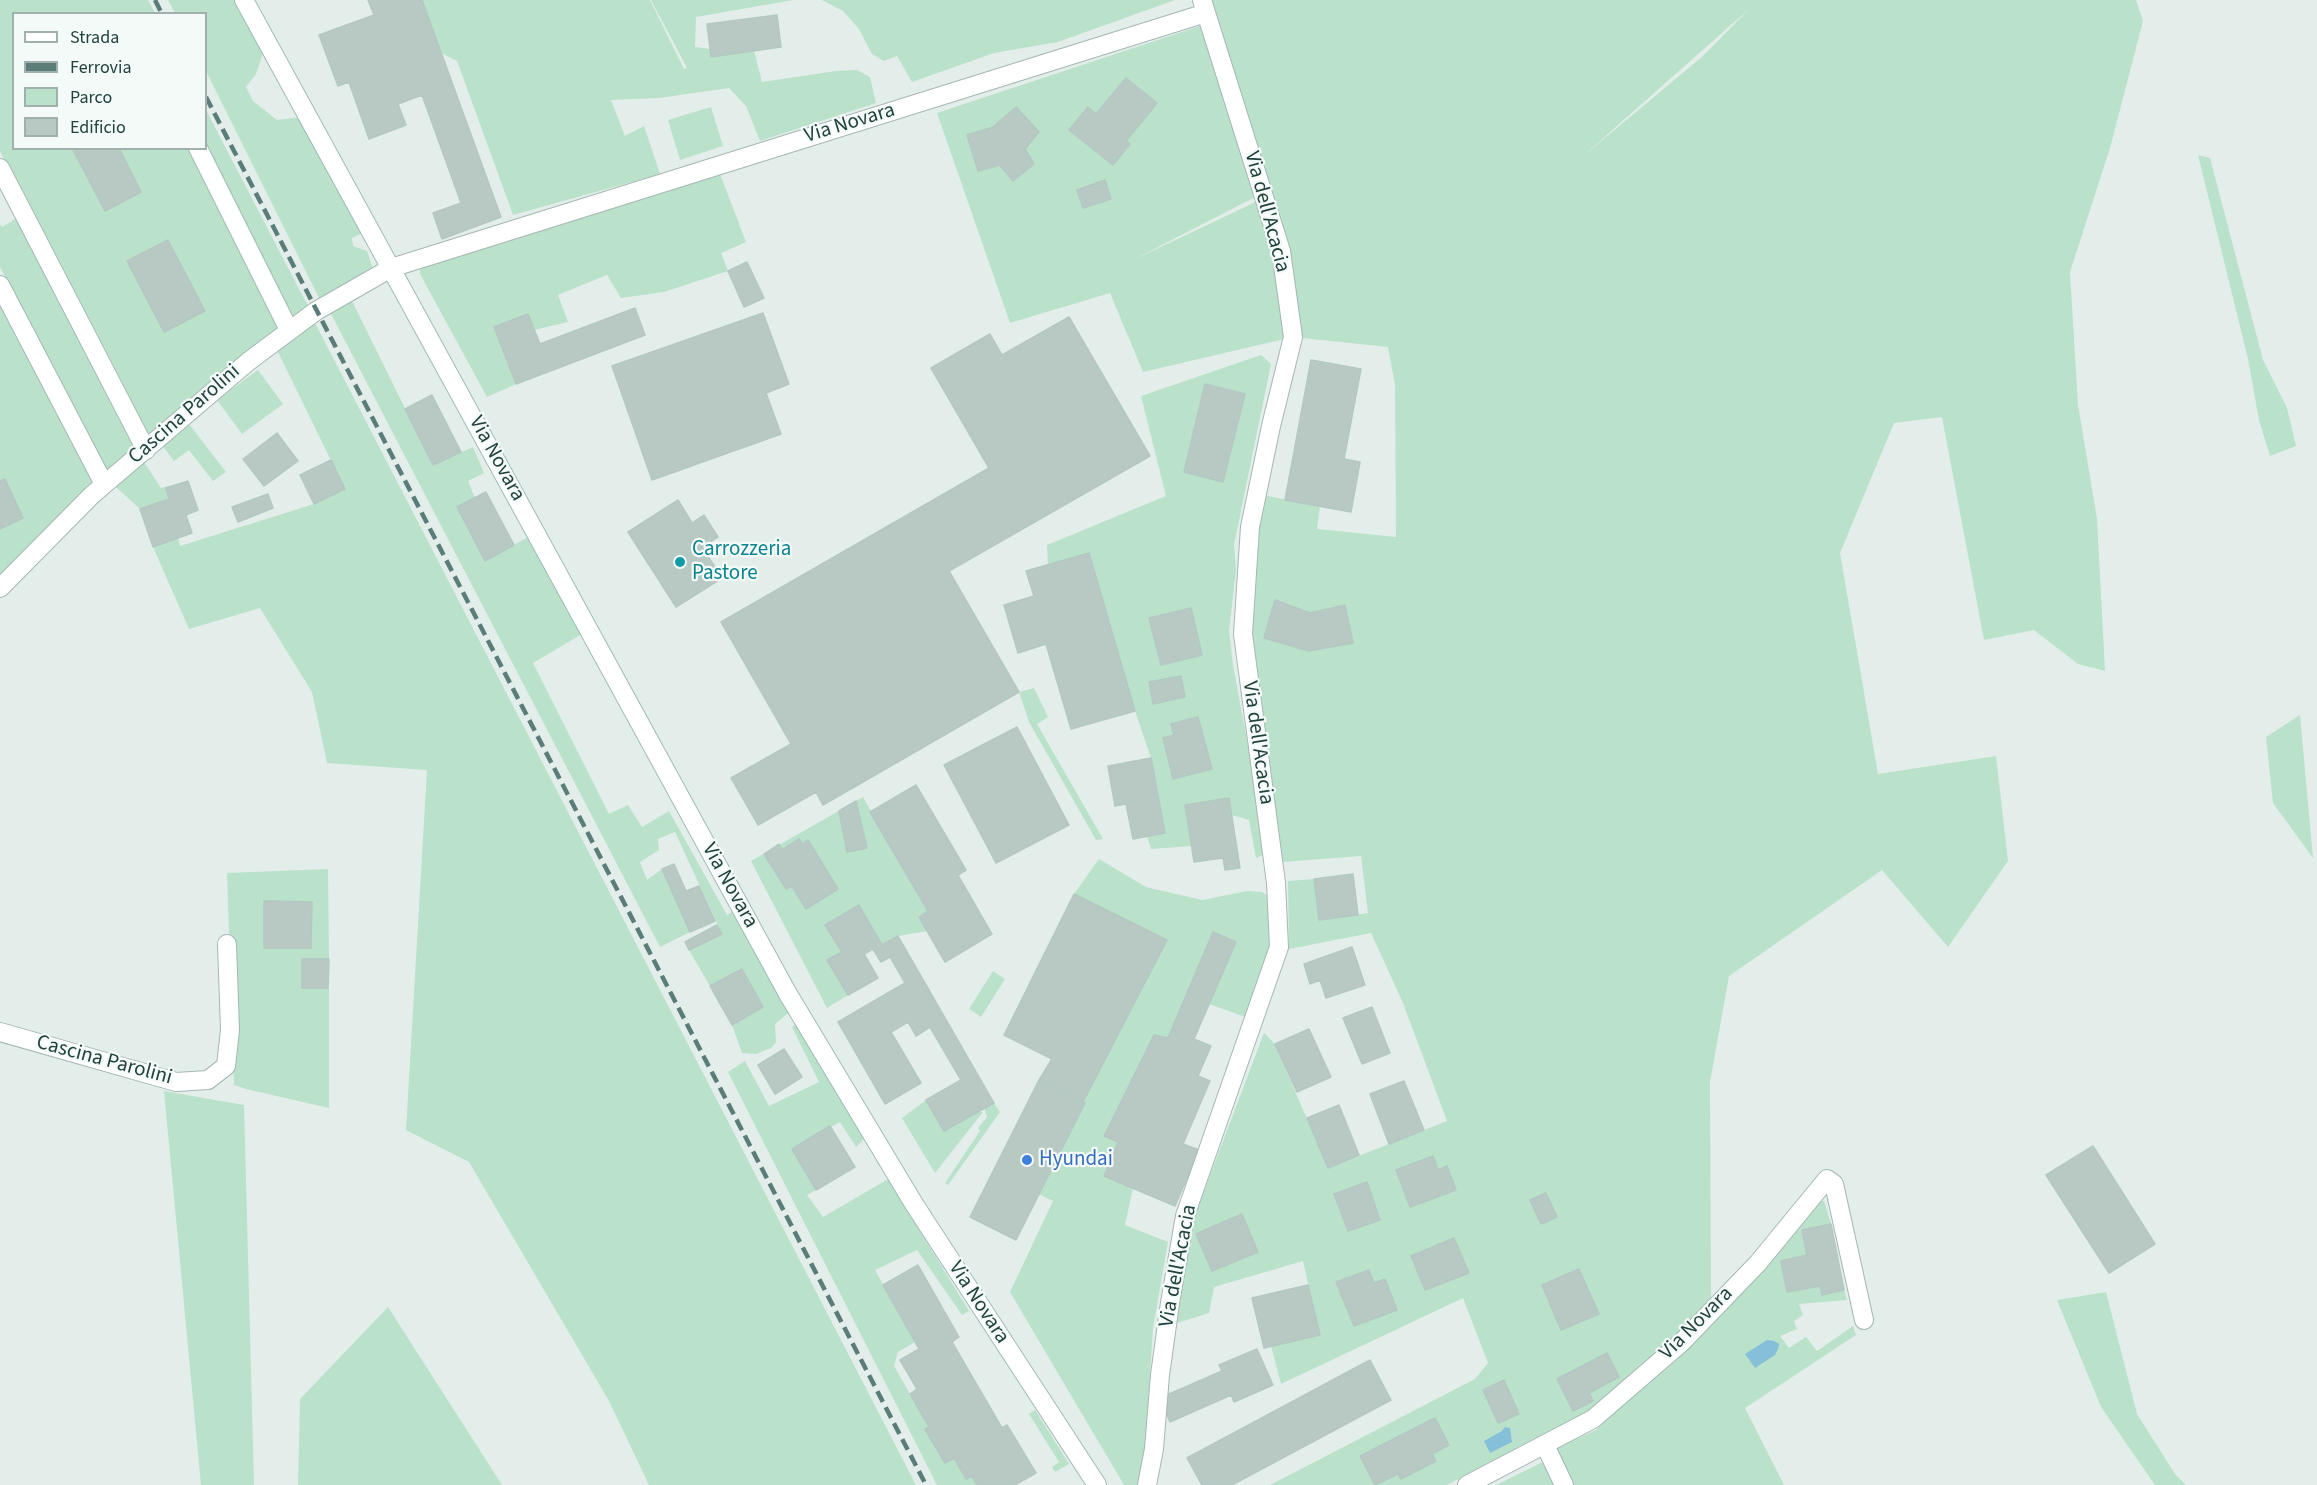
<!DOCTYPE html>
<html>
<head>
<meta charset="utf-8">
<style>
  body { margin:0 }
  #map { position:relative; width:2317px; height:1485px; overflow:hidden; background:#e3eeeb; font-family:"Source Sans 3",sans-serif }
  canvas { display:block }
  .legend { position:absolute; left:12px; top:12px; width:195px; height:138px; box-sizing:border-box; background:#f4faf8; border:2px solid #a0b0ad; margin:0; padding:8px 10px; list-style:none; font-size:18px; color:#21413d }
  .legend li { display:flex; align-items:center; gap:12px; height:30px }
  .legend b { width:30px; border:2px solid #a0b0ad }
</style>
</head>
<body>
<div id="map">
<canvas width="2317" height="1485"></canvas>
<ul class="legend">
<li><b style="height:8px;background:#fff"></b>Strada</li>
<li><b style="height:8px;background:#5b7d79"></b>Ferrovia</li>
<li><b style="height:16px;background:#bae1ca"></b>Parco</li>
<li><b style="height:16px;background:#b8c9c4"></b>Edificio</li>
</ul>
</div>
<script>
const ctx = document.querySelector('canvas').getContext('2d');
ctx.lineJoin = 'round';
function paint(path, color) { ctx.fillStyle = color; ctx.fill(path, 'evenodd'); }
const toPath = rows => new Path2D(rows.map(r => 'M' + r).join(''));
function trace(path, color, width, dash) { ctx.strokeStyle = color; ctx.lineWidth = width; ctx.lineCap = dash ? 'butt' : 'round'; ctx.setLineDash(dash || []); ctx.stroke(path); }
function write(font, color, halo, rows, align = 'center') {
  ctx.font = font + ' "Source Sans 3",sans-serif'; ctx.lineWidth = 4.5; ctx.setLineDash([]); ctx.textBaseline = 'middle'; ctx.strokeStyle = halo; ctx.fillStyle = color; for (const [text, x, y, turn = 0] of rows) {
    ctx.save(); ctx.translate(x, y); ctx.rotate((+turn || 0) * Math.PI / 180); ctx.textAlign = isNaN(turn) ? turn : align; if (halo) ctx.strokeText(text, 0, 0); ctx.fillText(text, 0, 0); ctx.restore();
  }
}
const green = toPath([
  [0,0,148,0,155,13,14,14,14,148,206,148,206,110,309,308,147,437,0,151],
  [168,0,239,0,263,53,256,74,246,87,253,101,277,120,302,117,365,232,352,238,353,246,367,251,373,269,320,300,206,71,206,14,175,13],
  [422,0,650,0,684,69,687,68,651,0,1175,0,1058,42,994,53,912,82,897,56,884,61,872,54,859,29,843,11,822,0,793,0,696,17,695,47,710,49,711,57,754,51,762,82,836,71,857,70,870,77,876,103,760,141,746,106,729,88,659,98,611,100,625,136,644,126,660,174,513,215,457,61,441,53],
  [1210,0,2136,0,2143,21,2110,148,2070,272,2078,405,2097,519,2105,671,2078,664,2034,630,1984,640,1942,417,1894,423,1840,553,1878,774,1996,756,2008,861,1948,947,1882,870,1729,976,1710,1082,1711,1300,1691,1322,1592,1413,1540,1436,1447,1485,1270,1485,1475,1379,1488,1363,1463,1298,1281,1384,1271,1346,1320,1335,1303,1261,1214,1287,1209,1313,1177,1323,1178,1301,1195,1215,1264,1033,1275,1044,1328,1168,1447,1121,1403,1003,1371,933,1289,949,1288,881,1314,879,1319,920,1368,913,1361,856,1282,862,1250,636,1255,529,1262,495,1320,506,1317,529,1396,537,1395,385,1388,347,1293,337,1143,372,1110,293,1010,323,937,113,1209,23,1263,193,1133,260,1264,198],
  [1749,9,1703,56,1582,157],
  [711,107,723,146,680,160,668,120],
  [2198,155,2210,158,2263,360,2287,408,2296,446,2270,456,2259,420,2248,359],
  [720,174,746,242,721,253,728,271,664,292,621,298,607,275,558,295,568,322,534,330,528,314,495,327,516,384,487,397,420,274,420,267],
  [17,218,136,446,105,472,0,267,0,224,2,227],
  [351,299,433,465,473,447,484,473,468,481,475,498,457,507,486,561,530,536,582,634,533,663,609,814,628,805,642,827,669,811,727,915,736,909,793,1009,775,1024,776,1042,771,1048,756,1054,742,1053,732,1025,763,1007,742,969,710,986,689,950,722,934,675,832,658,839,659,850,640,862,647,880,662,869,690,932,660,947,329,310],
  [0,302,96,482,0,578],
  [313,319,916,1485,649,1485,609,1401,469,1162,406,1130,427,770,327,763,312,692,260,608,189,629,153,547,140,509,116,487,144,462,161,488,188,481,198,510,186,515,192,533,178,538,180,546,314,504,345,489,276,348],
  [1261,355,1271,364,1234,545,1236,570,1229,631,1233,665,1249,751,1265,854,1256,858,1249,820,1232,815,1229,798,1185,805,1191,846,1151,849,1147,836,1165,832,1151,758,1135,711,1089,554,1048,565,1047,545,1166,496,1141,396],
  [258,370,283,404,242,434,217,400],
  [189,424,226,472,213,481,189,450,174,461,161,444],
  [1034,688,1048,717,1037,724,1103,839,1096,840,1029,722,1019,692],
  [2300,715,2313,858,2273,803,2266,737],
  [863,797,928,911,919,917,927,931,898,936,882,945,859,906,826,925,842,952,828,961,848,995,827,1008,751,861],
  [1099,859,1146,887,1202,900,1247,891,1262,892,1271,899,1275,946,1248,1018,1209,1004,1236,942,1213,932,1168,1038,1104,1176,1133,1188,1125,1225,1168,1242,1153,1328,1144,1468,1141,1481,1136,1485,1124,1485,1010,1292,1053,1201,1036,1193,1167,940,1074,894],
  [328,869,329,959,329,1108,246,1089,234,1085,227,873],
  [993,971,1005,979,981,1017,969,1009],
  [798,1023,865,1138,856,1147,840,1122,792,1149,816,1190,807,1195,823,1217,888,1179,969,1311,962,1315,917,1250,875,1270,915,1342,898,1352,894,1366,929,1427,925,1429,954,1458,966,1479,972,1476,977,1485,937,1485,728,1072,745,1061,769,1106,819,1082,792,1027],
  [164,1091,244,1105,254,1485,201,1485],
  [926,1100,944,1131,978,1112,983,1112,935,1173,902,1118],
  [994,1103,1000,1112,948,1185,945,1183,980,1131,978,1128,987,1117,984,1108],
  [1824,1201,1831,1224,1802,1230,1807,1255,1787,1292,1820,1286,1822,1295,1844,1290,1847,1300,1799,1304,1803,1315,1794,1321,1797,1329,1780,1336,1789,1348,1806,1337,1817,1351,1853,1326,1856,1335,1745,1408,1784,1485,1573,1485,1556,1448,1596,1430,1636,1392,1813,1202],
  [2106,1292,2137,1414,2175,1474,2186,1485,2155,1485,2101,1407,2057,1300],
  [388,1307,502,1485,298,1485,300,1399],
  [1035,1410,1069,1464,1055,1472,1052,1467,1059,1462,1029,1414],
  [1545,1461,1556,1485,1496,1485]
]);
const water = toPath([
  [1767,1340,1774,1341,1779,1344,1778,1349,1775,1355,1755,1368,1745,1354],
  [1505,1427,1510,1428,1512,1442,1490,1453,1484,1441,1502,1431]
]);
const building = toPath([
  [368,0,422,0,501,217,442,239,433,213,461,203,422,95,398,104,406,125,369,139,349,82,338,86,319,35,374,15,368,0],
  [777,15,781,47,711,57,707,24,777,15],
  [1126,78,1157,103,1126,141,1130,144,1113,165,1069,130,1088,107,1096,114,1126,78],
  [1016,107,1039,132,1025,149,1034,164,1013,181,1000,165,978,171,967,135,993,127,1016,107],
  [76,148,119,148,141,192,105,211,73,150,76,148],
  [1105,180,1111,199,1083,208,1077,190,1105,180],
  [168,240,205,311,164,332,127,261,168,240],
  [747,262,764,298,744,307,728,271,747,262],
  [635,308,645,335,516,384,494,327,528,314,540,344,635,308],
  [763,313,789,384,766,393,781,434,652,480,612,366,763,313],
  [1069,317,1150,456,949,571,1019,692,823,805,816,792,758,825,731,778,791,744,721,622,989,468,931,368,990,334,1002,355,1069,317],
  [1311,360,1361,369,1344,459,1360,462,1351,512,1285,500,1311,360],
  [1205,384,1245,394,1223,482,1184,472,1205,384],
  [432,395,461,452,433,465,405,409,432,395],
  [277,433,298,461,264,486,243,459,277,433],
  [331,460,345,489,314,504,300,475,331,460],
  [5,479,23,518,0,529,0,481,5,479],
  [188,481,198,510,186,515,192,533,153,547,140,509,169,499,166,488,188,481],
  [486,492,514,545,485,561,457,507,486,492],
  [268,494,273,508,238,522,232,507,268,494],
  [678,500,692,523,704,515,718,537,702,547,722,578,676,607,628,532,678,500],
  [1089,553,1135,711,1071,729,1046,644,1018,653,1004,605,1034,596,1026,571,1089,553],
  [1275,600,1310,613,1345,605,1353,643,1309,651,1264,638,1275,600],
  [1191,608,1202,655,1161,665,1149,618,1191,608],
  [1181,676,1185,697,1153,704,1149,682,1181,676],
  [1198,717,1212,769,1173,779,1163,738,1174,735,1171,724,1198,717],
  [1017,727,1069,825,996,863,944,765,1017,727],
  [1151,758,1165,833,1133,839,1126,804,1115,806,1108,766,1151,758],
  [916,785,966,870,958,875,992,934,945,962,919,917,928,911,870,812,916,785],
  [1229,798,1240,868,1225,870,1223,858,1194,862,1185,805,1229,798],
  [856,801,867,848,847,852,839,811,856,801],
  [799,839,802,844,808,840,838,889,806,909,792,886,786,889,764,854,779,844,782,850,799,839],
  [674,864,686,891,699,886,715,921,690,932,662,869,674,864],
  [1353,874,1358,915,1319,920,1314,879,1353,874],
  [1074,894,1167,940,1083,1102,1039,1080,1052,1059,1004,1035,1074,894],
  [264,901,312,902,311,948,264,948,264,901],
  [859,905,882,945,898,936,994,1103,944,1131,926,1100,961,1080,930,1027,916,1036,908,1022,891,1032,921,1083,885,1104,838,1022,905,983,890,957,881,962,873,949,864,954,878,978,848,995,827,960,842,952,825,925,859,905],
  [717,925,722,934,689,950,685,942,717,925],
  [1213,932,1236,942,1194,1039,1211,1046,1198,1076,1210,1081,1183,1144,1199,1150,1175,1206,1104,1176,1118,1142,1104,1136,1154,1035,1168,1038,1213,932],
  [1352,947,1365,985,1326,998,1320,980,1310,984,1304,964,1352,947],
  [302,959,329,959,328,988,302,988,302,959],
  [742,969,763,1007,732,1025,710,986,742,969],
  [1372,1007,1390,1053,1362,1064,1343,1018,1372,1007],
  [1309,1029,1331,1077,1297,1092,1275,1044,1309,1029],
  [784,1049,802,1077,775,1094,758,1065,784,1049],
  [1039,1080,1085,1103,1016,1240,970,1217,1039,1080],
  [1404,1081,1424,1130,1389,1144,1370,1094,1404,1081],
  [1339,1105,1359,1155,1328,1168,1307,1118,1339,1105],
  [830,1126,855,1167,816,1190,792,1149,830,1126],
  [2093,1146,2155,1244,2109,1273,2046,1175,2093,1146],
  [1433,1156,1438,1170,1447,1166,1456,1190,1410,1207,1396,1170,1433,1156],
  [1367,1182,1380,1220,1348,1231,1334,1194,1367,1182],
  [1546,1193,1557,1217,1541,1224,1530,1200,1546,1193],
  [1242,1214,1258,1252,1212,1271,1196,1234,1242,1214],
  [1831,1224,1844,1290,1822,1295,1820,1286,1787,1292,1781,1261,1807,1255,1802,1230,1831,1224],
  [1454,1238,1469,1273,1425,1290,1411,1256,1454,1238],
  [918,1265,959,1337,952,1342,1002,1428,1007,1425,1036,1473,1015,1485,977,1485,972,1476,966,1479,954,1458,945,1463,925,1429,929,1427,910,1394,917,1389,900,1360,919,1349,883,1285,918,1265],
  [1579,1269,1599,1314,1561,1330,1542,1285,1579,1269],
  [1369,1270,1374,1283,1385,1279,1397,1310,1354,1326,1336,1282,1369,1270],
  [1308,1285,1320,1335,1264,1348,1252,1298,1308,1285],
  [1257,1349,1273,1385,1234,1402,1231,1395,1170,1422,1160,1398,1222,1371,1219,1365,1257,1349],
  [1607,1353,1619,1377,1589,1393,1593,1401,1573,1411,1557,1379,1607,1353],
  [1370,1360,1391,1400,1232,1485,1202,1485,1187,1458,1370,1360],
  [1504,1380,1519,1414,1498,1423,1483,1390,1504,1380],
  [1435,1418,1449,1445,1432,1454,1436,1461,1401,1479,1398,1474,1375,1485,1360,1456,1435,1418]
]);
const minor = toPath([
  [198,148,289,330],
  [0,168,146,450],
  [0,285,104,484],
  [0,588,92,495,249,361,316,311,391,268,1206,13],
  [0,1032,176,1082,208,1080,226,1066,230,1030,227,944],
  [1545,1445,1564,1485],
  [1147,1485,1154,1449,1160,1375,1170,1303,1185,1216,1279,947,1276,883,1243,634,1250,527,1271,426,1293,337,1281,251,1202,0],
  [1467,1485,1593,1419,1681,1343,1758,1263,1827,1179,1834,1184,1864,1320]
]);
const secondary = toPath([
  [244,0,788,994,914,1204,1097,1485]
]);
const rail = toPath([
  [155,0,162,14],
  [206,97,926,1485]
]);
const markers = [
  [680,562,6,"#0f9aa8"],
  [1027,1160,6,"#3f7fe0"]
];
const streetNames = [
  ["Via Novara",850,124,-17],
  ["Via dell'Acacia",1266,212,75],
  ["Cascina Parolini",185,415,-41],
  ["Via Novara",496,459,61],
  ["Via dell'Acacia",1257,743,82],
  ["Via Novara",729,886,61],
  ["Cascina Parolini",104,1061,15],
  ["Via dell'Acacia",1179,1266,-79],
  ["Via Novara",978,1303,57],
  ["Via Novara",1697,1324,-45]
];
const cultureNames = [
  ["Carrozzeria",692,550],
  ["Pastore",692,574]
];
const shopNames = [
  ["Hyundai",1039,1160]
];
paint(green, '#bae1ca');
paint(water, '#86bfd8');
paint(building, '#b8c9c4');
trace(building, '#b4c8c3', 1.5);
trace(minor, '#a5b7b3', 20);
trace(secondary, '#a0bbb5', 20);
trace(minor, '#fff', 18);
trace(secondary, '#fff', 18);
trace(rail, '#5b7d79', 4.5, [12, 6]);
for (const [x, y, r, color] of markers) { const dot = new Path2D(); dot.arc(x, y, r, 0, 2 * Math.PI); ctx.fillStyle = color; ctx.fill(dot); trace(dot, '#f4faf8', 2); }
write('21px', '#21413d', '#f4faf8', streetNames);
write('21px', '#0d838f', '#f4faf8', cultureNames, 'left');
write('21px', '#366cbe', '#f4faf8', shopNames, 'left');
</script>
</body>
</html>
